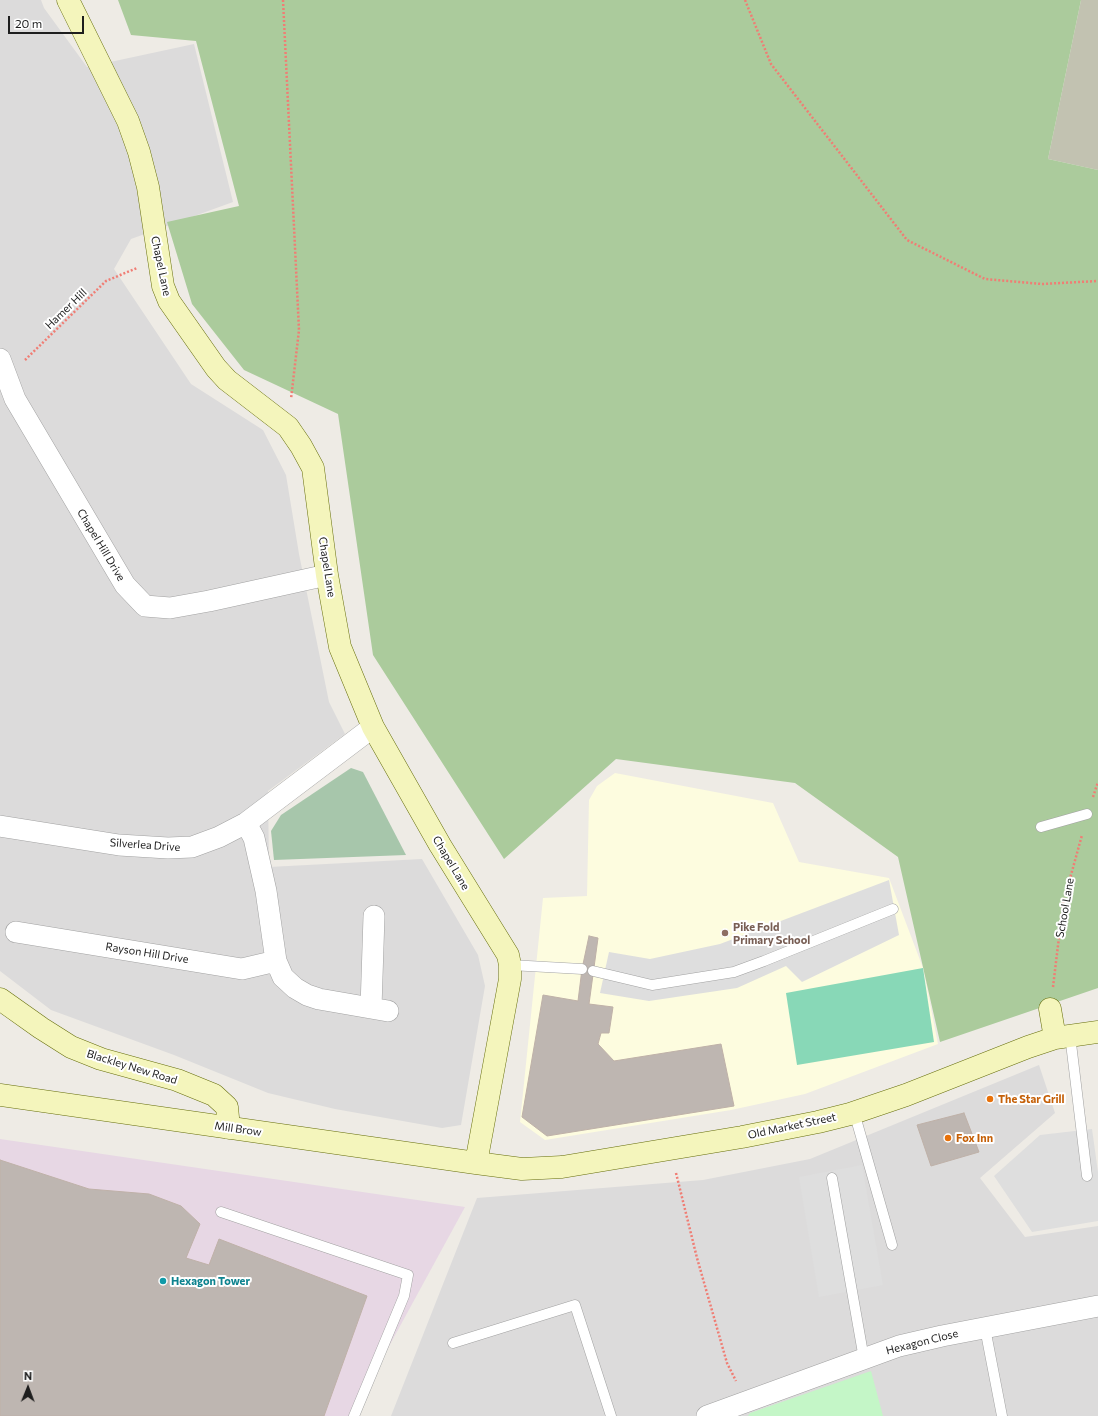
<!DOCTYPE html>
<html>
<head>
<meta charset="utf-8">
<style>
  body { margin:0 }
  #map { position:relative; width:1098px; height:1416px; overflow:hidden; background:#eeebe5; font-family:Commissioner,sans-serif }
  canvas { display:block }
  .north { position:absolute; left:8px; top:1368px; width:40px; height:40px; -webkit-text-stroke:3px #fff; paint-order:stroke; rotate:1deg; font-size:11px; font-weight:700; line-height:16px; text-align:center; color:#1e1e1e }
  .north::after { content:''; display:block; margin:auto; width:14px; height:18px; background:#1e1e1e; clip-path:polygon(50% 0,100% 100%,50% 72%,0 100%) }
  .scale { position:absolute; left:8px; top:16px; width:76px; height:18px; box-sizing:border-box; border:2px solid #1e1e1e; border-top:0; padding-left:5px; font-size:12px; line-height:14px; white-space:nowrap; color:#1e1e1e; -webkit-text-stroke:3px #fff; paint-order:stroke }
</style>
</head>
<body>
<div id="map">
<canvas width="1098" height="1416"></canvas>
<div class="north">N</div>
<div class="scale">20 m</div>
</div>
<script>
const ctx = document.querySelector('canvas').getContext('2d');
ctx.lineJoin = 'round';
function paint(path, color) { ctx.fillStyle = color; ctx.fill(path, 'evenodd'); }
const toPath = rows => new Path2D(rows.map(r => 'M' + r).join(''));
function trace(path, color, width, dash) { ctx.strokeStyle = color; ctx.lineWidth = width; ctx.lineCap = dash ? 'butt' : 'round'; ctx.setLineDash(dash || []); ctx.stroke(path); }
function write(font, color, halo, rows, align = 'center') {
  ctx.font = font + ' Commissioner,sans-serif'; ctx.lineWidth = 4; ctx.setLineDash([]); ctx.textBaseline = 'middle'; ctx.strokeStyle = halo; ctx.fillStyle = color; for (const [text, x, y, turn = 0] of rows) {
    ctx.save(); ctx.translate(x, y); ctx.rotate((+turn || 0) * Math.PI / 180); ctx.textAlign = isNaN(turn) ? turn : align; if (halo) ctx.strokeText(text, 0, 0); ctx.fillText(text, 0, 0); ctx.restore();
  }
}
const residential = toPath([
  [0,0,41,0,44,8,87,67,194,44,233,202,131,239,114,269,191,384,263,430,286,475,299,554,329,702,345,734,268,791,269,867,422,859,478,955,485,986,461,1125,442,1128,335,1109,268,1093,174,1055,51,1010,0,971],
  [1039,1065,1055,1113,980,1178,1025,1237,1098,1226,1098,1416,391,1416,477,1198,703,1180,810,1159]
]);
const industrial = toPath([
  [0,1139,465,1207,351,1416,0,1416]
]);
const education = toPath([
  [615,773,773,803,799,862,889,878,923,968,938,1044,805,1094,731,1110,545,1140,520,1122,543,898,587,896,589,800,597,786]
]);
const construction = toPath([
  [1081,0,1098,0,1098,170,1048,159]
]);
const forest = toPath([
  [118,0,1081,0,1048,159,1098,170,1098,988,940,1042,898,857,795,783,616,759,504,859,373,655,338,414,244,370,192,304,167,222,239,206,196,41,131,35]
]);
const cemetery = toPath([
  [351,768,363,772,406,855,274,860,271,831,281,815]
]);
const park = toPath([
  [871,1371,883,1416,748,1416,750,1413]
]);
const pitch = toPath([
  [923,968,934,1042,797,1065,786,993]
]);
const parking = toPath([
  [889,880,899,935,802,982,786,966,737,988,649,1001,600,993,609,952,650,959,720,944],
  [1092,1129,1098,1172,1098,1221,1032,1232,994,1176,1040,1135],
  [862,1165,883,1285,819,1297,799,1177]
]);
const building = toPath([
  [589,936,598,938,589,1004,613,1007,609,1033,601,1033,598,1044,614,1061,721,1044,734,1106,547,1136,522,1117,543,995,578,1001,582,969,589,936],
  [964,1113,979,1152,931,1166,917,1125,964,1113],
  [0,1160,89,1189,149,1194,181,1206,200,1224,186,1258,209,1265,219,1239,367,1296,324,1416,0,1416,0,1160]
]);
const path = toPath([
  [283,0,299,330,291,399],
  [745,0,771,64,907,240,985,279,1042,284,1098,281],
  [25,360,106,281,137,268],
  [1093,797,1098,782],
  [1053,987,1063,904,1082,835],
  [676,1173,697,1258,727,1363,736,1381]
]);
const lane = toPath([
  [1041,827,1087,814],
  [510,965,582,969],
  [593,971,652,985,734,972,764,961,893,909],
  [1070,1035,1087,1176],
  [854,1112,892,1245],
  [832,1178,864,1359],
  [221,1212,408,1275,404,1296,354,1416],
  [985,1328,1002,1416],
  [453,1343,575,1305,611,1416]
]);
const street = toPath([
  [0,359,15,399,125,585,145,606,170,608,209,601,327,575],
  [246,823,254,838,266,891,276,961,283,977,295,988,307,995,319,999,388,1011],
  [0,826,119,845,168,848,192,847,219,837,246,823,373,727],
  [16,932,242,969,276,961],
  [371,1008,374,916],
  [707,1416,899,1346,942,1336,1098,1306]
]);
const secondary = toPath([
  [68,0,128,121,139,152,148,187,163,286,169,301,216,368,227,380,288,427,301,446,313,468,327,575,340,647,373,727,440,845,508,955,510,965,510,979,476,1163],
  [0,999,41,1028,71,1047,101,1059,177,1080,214,1095,227,1107,229,1128],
  [1050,1009,1055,1038],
  [0,1095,476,1163,522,1169,562,1167,742,1137,818,1122,850,1114,906,1095,1028,1047,1055,1038,1098,1032]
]);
const markers = [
  [725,933,4,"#8d6e63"],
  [990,1099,4,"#e8710a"],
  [948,1138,4,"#e8710a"],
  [163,1281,4,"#0f9aa8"]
];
const streetNames = [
  ["Chapel Lane",161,266,78],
  ["Hamer Hill",66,309,-44],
  ["Chapel Hill Drive",101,545,59],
  ["Chapel Lane",327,567,81],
  ["Silverlea Drive",145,845,4],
  ["Chapel Lane",451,863,59],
  ["School Lane",1065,908,-80],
  ["Rayson Hill Drive",147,953,9],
  ["Blackley New Road",132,1067,17],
  ["Old Market Street",792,1126,-12],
  ["Mill Brow",238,1129,8],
  ["Hexagon Close",922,1342,-14]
];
const educationNames = [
  ["Pike Fold",733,927],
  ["Primary School",733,940]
];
const foodNames = [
  ["The Star Grill",998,1099],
  ["Fox Inn",956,1138]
];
const cultureNames = [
  ["Hexagon Tower",171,1281]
];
paint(residential, '#dcdbdb');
paint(industrial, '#e7d7e4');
paint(education, '#fdfcdf');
paint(construction, '#c2c2b1');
paint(forest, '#abcb9c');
paint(cemetery, '#a7c6ab');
paint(park, '#c4f6c7');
paint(pitch, '#88d8b7');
paint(parking, '#dedede');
paint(building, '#beb6b1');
trace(building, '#bfb1a8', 1);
trace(lane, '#a2a2a2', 11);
trace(street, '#a2a2a2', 22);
trace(secondary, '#666e0c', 23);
trace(path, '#f07d74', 2.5, [2, 2]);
trace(lane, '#fff', 10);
trace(street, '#fff', 21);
trace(secondary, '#f4f5bc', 22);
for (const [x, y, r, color] of markers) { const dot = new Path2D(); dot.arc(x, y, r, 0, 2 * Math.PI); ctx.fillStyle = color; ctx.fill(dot); trace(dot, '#fff', 1.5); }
write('11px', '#1e1e1e', '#fff', streetNames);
write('bold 11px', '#785e54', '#fff', educationNames, 'left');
write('bold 11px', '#c56008', '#fff', foodNames, 'left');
write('bold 11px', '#0d838f', '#fff', cultureNames, 'left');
</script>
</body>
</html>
